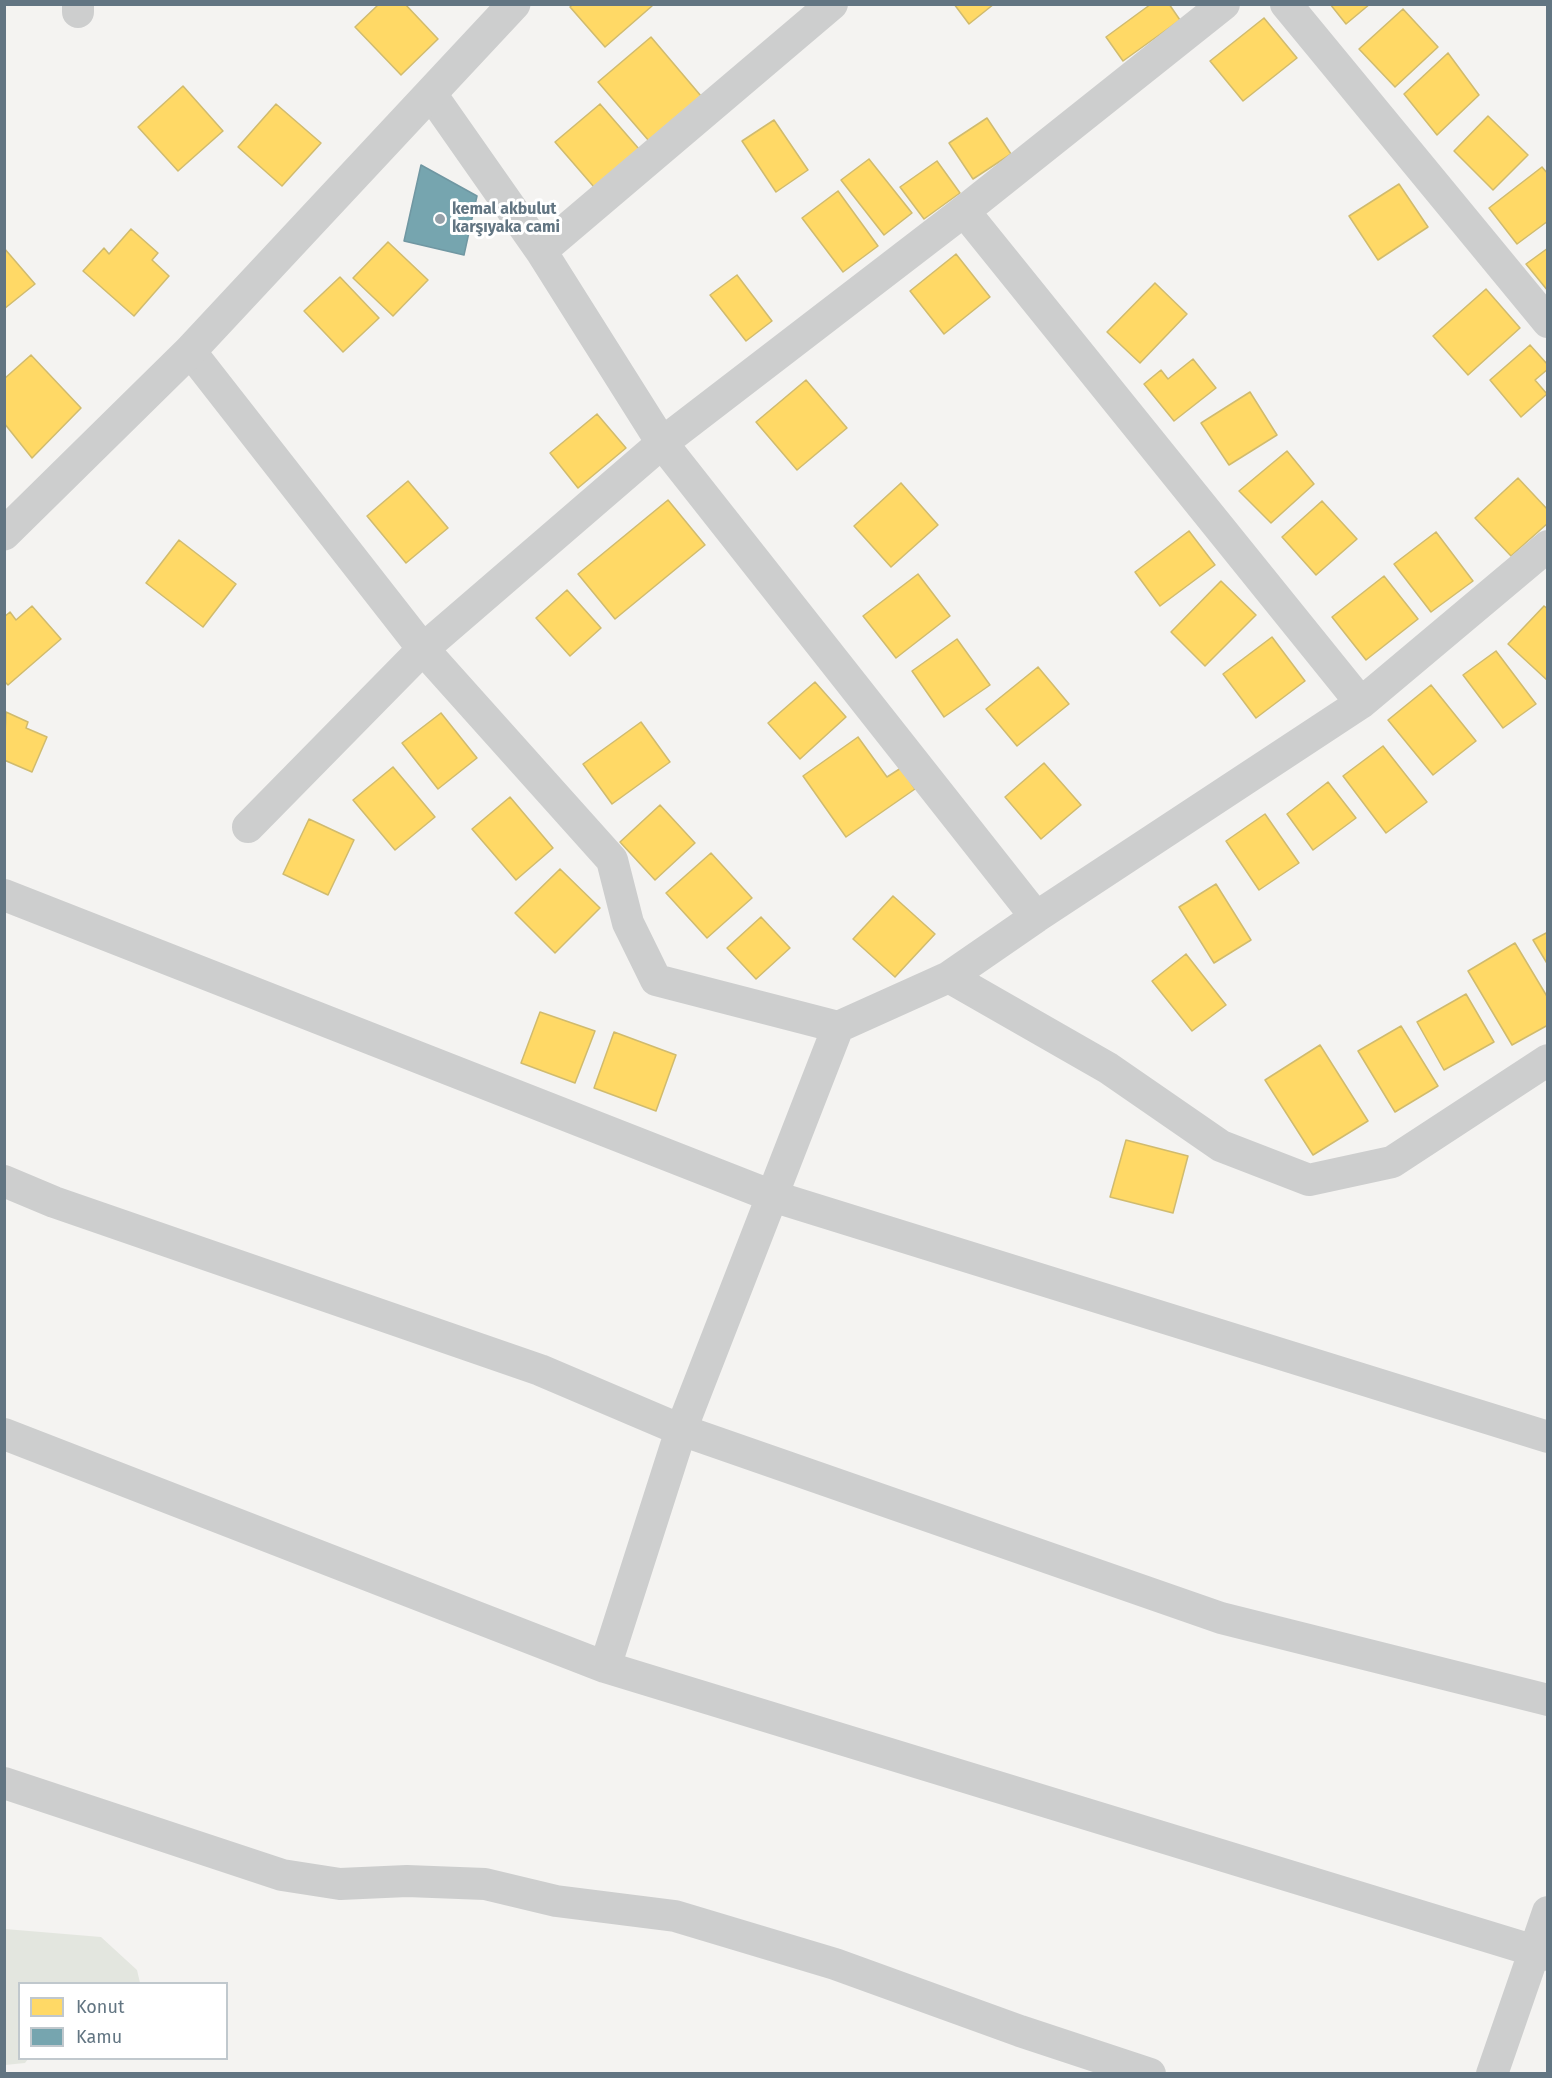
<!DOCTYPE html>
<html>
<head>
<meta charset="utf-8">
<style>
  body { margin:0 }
  #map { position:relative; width:1552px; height:2078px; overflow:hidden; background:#f4f3f1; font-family:"Fira Sans",sans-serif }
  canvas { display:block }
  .frame { position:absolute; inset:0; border:6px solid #627582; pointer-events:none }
  .legend { position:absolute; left:18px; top:1982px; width:210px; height:78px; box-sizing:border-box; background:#fff; border:2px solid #c0c8cd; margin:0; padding:8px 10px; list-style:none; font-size:18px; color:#627582 }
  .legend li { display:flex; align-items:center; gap:12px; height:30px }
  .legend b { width:30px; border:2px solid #c0c8cd }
</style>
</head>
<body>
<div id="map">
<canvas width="1552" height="2078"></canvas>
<div class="frame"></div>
<ul class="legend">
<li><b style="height:16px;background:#ffd966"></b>Konut</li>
<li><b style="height:16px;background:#76a5af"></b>Kamu</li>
</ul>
</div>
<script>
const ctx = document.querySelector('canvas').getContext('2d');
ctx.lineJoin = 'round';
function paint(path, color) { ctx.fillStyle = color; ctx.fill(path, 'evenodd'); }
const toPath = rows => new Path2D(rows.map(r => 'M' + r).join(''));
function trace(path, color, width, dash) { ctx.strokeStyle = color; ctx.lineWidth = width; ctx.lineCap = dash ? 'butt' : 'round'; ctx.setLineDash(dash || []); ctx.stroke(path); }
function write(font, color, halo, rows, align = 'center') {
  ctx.font = font + ' "Fira Sans",sans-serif'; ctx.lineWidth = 6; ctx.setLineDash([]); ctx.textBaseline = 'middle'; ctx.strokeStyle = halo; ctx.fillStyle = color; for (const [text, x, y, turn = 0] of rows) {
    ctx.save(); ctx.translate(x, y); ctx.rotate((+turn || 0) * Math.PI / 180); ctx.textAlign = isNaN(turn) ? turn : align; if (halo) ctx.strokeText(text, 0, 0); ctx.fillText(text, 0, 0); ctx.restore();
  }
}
const green = toPath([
  [5,1929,101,1937,137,1970,140,1983,20,1984,20,2058,28,2059,25,2063,5,2065]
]);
const homes = toPath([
  [379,4,405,4,438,39,401,75,355,27,379,4],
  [573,4,651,4,652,6,605,47,570,7,573,4],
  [954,4,994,4,969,24,954,4],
  [1151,4,1169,4,1180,20,1123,61,1106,37,1151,4],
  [1330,4,1370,4,1346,24,1330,4],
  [1403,9,1438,47,1395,87,1359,49,1403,9],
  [1264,18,1297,58,1243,101,1210,61,1264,18],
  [651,37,701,96,649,141,598,82,651,37],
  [1448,53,1479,95,1437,135,1404,94,1448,53],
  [183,86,223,131,178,171,138,127,183,86],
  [276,104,321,143,282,186,238,147,276,104],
  [600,104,639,149,594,187,555,142,600,104],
  [1488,116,1528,155,1493,190,1454,151,1488,116],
  [987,118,1011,154,973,179,949,143,987,118],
  [774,120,808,170,776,192,742,141,774,120],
  [869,159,912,213,884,235,841,180,869,159],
  [937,161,960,193,924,219,900,187,937,161],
  [1542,167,1548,174,1548,221,1517,244,1489,208,1542,167],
  [1399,184,1428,227,1378,260,1349,216,1399,184],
  [838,191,878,246,843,272,802,218,838,191],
  [131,229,158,253,152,260,169,276,134,316,83,271,104,248,109,254,131,229],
  [388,242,428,280,393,316,353,278,388,242],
  [4,248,35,284,4,309,4,248],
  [1548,248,1548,291,1526,264,1548,248],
  [956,254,990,297,944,334,910,291,956,254],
  [737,275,772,321,746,341,710,295,737,275],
  [340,277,379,318,343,352,304,311,340,277],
  [1155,283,1187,314,1140,363,1107,332,1155,283],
  [1486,289,1520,328,1468,375,1433,336,1486,289],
  [1530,345,1548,365,1548,369,1535,380,1547,394,1521,417,1490,380,1530,345],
  [31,355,81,408,32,458,4,423,4,379,31,355],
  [1193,359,1216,388,1174,421,1144,384,1161,370,1168,379,1193,359],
  [806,380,847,428,797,470,756,422,806,380],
  [1250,392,1277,435,1229,465,1201,423,1250,392],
  [597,414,626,448,578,488,550,453,597,414],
  [1287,451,1314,484,1271,523,1239,491,1287,451],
  [1518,478,1548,510,1548,523,1511,556,1475,518,1518,478],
  [408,481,448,528,406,563,367,516,408,481],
  [901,483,938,525,891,567,854,526,901,483],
  [668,500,705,545,615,619,578,574,668,500],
  [1322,501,1357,539,1316,575,1282,537,1322,501],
  [1189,531,1215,565,1160,606,1135,572,1189,531],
  [1436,532,1473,581,1431,612,1394,564,1436,532],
  [179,540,236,584,203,627,146,583,179,540],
  [918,574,950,616,896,658,863,616,918,574],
  [1384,576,1418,619,1366,660,1332,617,1384,576],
  [1221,581,1256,615,1205,666,1171,632,1221,581],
  [567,590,601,628,570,656,536,618,567,590],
  [32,606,61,639,8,685,4,681,4,617,10,612,16,620,32,606],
  [1544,606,1548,609,1548,681,1508,644,1544,606],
  [1272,637,1305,681,1256,718,1223,674,1272,637],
  [957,639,990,685,944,717,912,671,957,639],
  [1496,651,1536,704,1503,728,1463,675,1496,651],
  [1038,667,1069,704,1017,746,986,709,1038,667],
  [815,682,846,717,800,759,768,723,815,682],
  [1431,685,1476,741,1433,775,1388,720,1431,685],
  [6,712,28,722,26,728,47,737,32,772,4,760,6,712],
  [441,713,477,758,438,789,402,743,441,713],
  [641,722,670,762,612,804,583,764,641,722],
  [858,737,887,777,901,768,915,789,846,837,803,776,858,737],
  [1383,746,1427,802,1386,833,1343,776,1383,746],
  [1044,763,1081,805,1041,839,1005,797,1044,763],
  [393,767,435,817,395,850,353,800,393,767],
  [1328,782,1356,818,1313,850,1287,814,1328,782],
  [510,797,553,848,516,880,472,829,510,797],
  [660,805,695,843,655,880,620,842,660,805],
  [1265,814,1299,863,1259,890,1226,841,1265,814],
  [309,819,354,840,328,895,283,874,309,819],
  [711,853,752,898,707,938,666,893,711,853],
  [560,869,600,908,555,953,515,913,560,869],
  [1216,884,1251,940,1214,963,1179,907,1216,884],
  [893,896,935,934,895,977,853,939,893,896],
  [761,917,790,948,756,979,727,948,761,917],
  [1548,932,1548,965,1533,940,1548,932],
  [1515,943,1548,998,1548,1025,1512,1045,1468,971,1515,943],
  [1186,954,1226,1005,1192,1031,1152,981,1186,954],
  [1466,994,1494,1042,1444,1070,1417,1022,1466,994],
  [540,1012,595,1031,575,1083,521,1063,540,1012],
  [1401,1026,1438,1086,1395,1112,1358,1051,1401,1026],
  [614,1032,676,1055,656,1111,594,1088,614,1032],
  [1320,1045,1368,1121,1313,1155,1265,1080,1320,1045],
  [1126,1140,1188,1156,1173,1213,1110,1197,1126,1140]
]);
const public = toPath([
  [421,165,477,196,464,255,404,241,421,165]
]);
const minor = toPath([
  [832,4,541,251,662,443,1036,917,949,977,838,1027],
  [1286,4,1548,322],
  [78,12,78,4],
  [431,94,541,251],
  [964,211,1361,703],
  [190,351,423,649,612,860,628,923,656,980,838,1027,681,1430,605,1667],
  [248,827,423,649,662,443,964,211,1224,4],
  [4,895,772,1196,1548,1437],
  [1036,917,1361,703,1548,546],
  [949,977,1108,1068,1221,1146,1309,1180,1392,1162,1548,1060],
  [4,1181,54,1202,540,1370,681,1430,1221,1618,1548,1700],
  [4,1434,605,1667,1548,1955],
  [4,1783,282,1875,340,1884,407,1881,485,1884,556,1901,675,1916,835,1964,1020,2031,1150,2074],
  [1492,2074,1548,1912]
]);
const tertiary = toPath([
  [4,534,190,351,514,4]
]);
const markers = [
  [440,219,6,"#95a1a9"]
];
const poiNames = [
  ["kemal akbulut",452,210],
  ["karşıyaka cami",452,228]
];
paint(green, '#e3e6df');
paint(homes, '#ffd966');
trace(homes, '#d0bb6e', 1.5);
paint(public, '#76a5af');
trace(public, '#7097a2', 1.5);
trace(minor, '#cdcece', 32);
trace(tertiary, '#cdcece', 33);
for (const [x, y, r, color] of markers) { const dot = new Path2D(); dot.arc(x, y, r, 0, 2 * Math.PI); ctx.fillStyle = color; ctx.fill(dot); trace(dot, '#fff', 2); }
write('bold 16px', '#627582', '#fff', poiNames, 'left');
</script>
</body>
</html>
